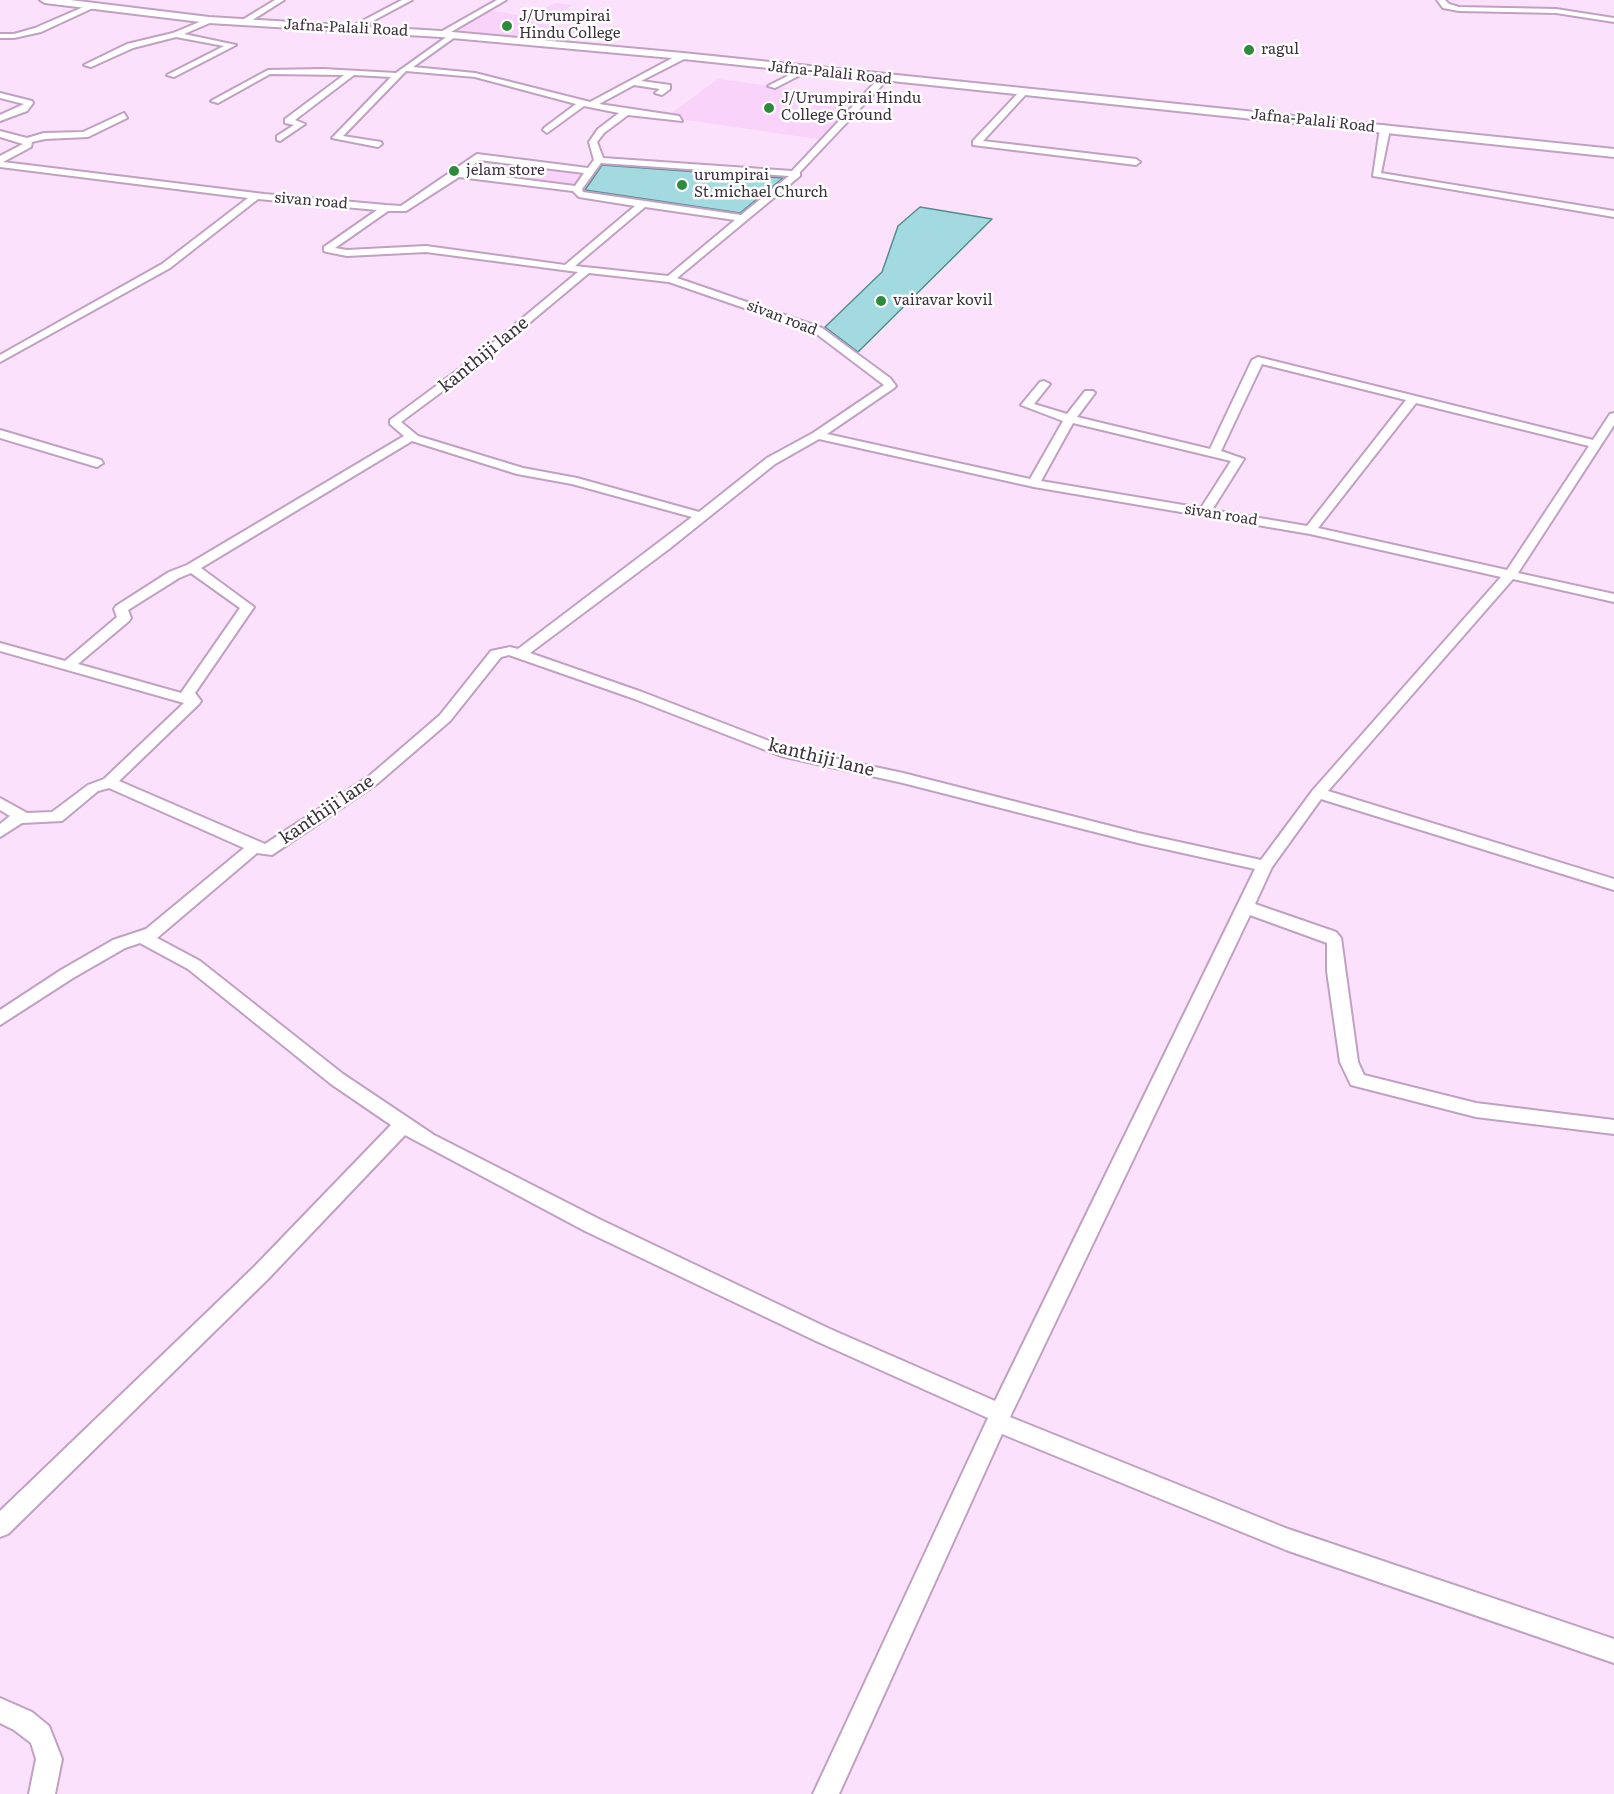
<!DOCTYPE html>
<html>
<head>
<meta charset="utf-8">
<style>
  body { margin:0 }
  canvas { display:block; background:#fbe1fb }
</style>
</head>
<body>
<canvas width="1614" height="1794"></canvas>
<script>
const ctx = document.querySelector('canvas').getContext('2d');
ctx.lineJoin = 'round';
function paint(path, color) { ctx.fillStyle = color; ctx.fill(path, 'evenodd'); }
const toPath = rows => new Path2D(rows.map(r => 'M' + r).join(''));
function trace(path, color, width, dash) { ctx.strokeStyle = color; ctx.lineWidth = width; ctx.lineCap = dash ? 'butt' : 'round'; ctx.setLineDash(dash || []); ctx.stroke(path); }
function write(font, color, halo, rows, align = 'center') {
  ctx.font = font + ' Literata,serif'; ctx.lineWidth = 5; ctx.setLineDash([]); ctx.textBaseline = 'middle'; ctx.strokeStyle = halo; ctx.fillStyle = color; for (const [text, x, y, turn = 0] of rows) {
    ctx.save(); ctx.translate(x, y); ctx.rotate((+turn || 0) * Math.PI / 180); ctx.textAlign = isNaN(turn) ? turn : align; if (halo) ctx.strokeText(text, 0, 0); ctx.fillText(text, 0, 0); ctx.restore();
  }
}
const built = toPath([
  [555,3,573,5,540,23,580,30,552,45,434,36,487,10,529,17],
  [718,79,869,99,824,140,666,117],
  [548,166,590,171,577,189,525,183]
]);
const building = toPath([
  [602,165,783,178,740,213,585,190,602,165],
  [920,207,992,219,858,352,825,327,882,272,898,226,920,207]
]);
const minor = toPath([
  [275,0,284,0,246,24,239,22,275,0],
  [402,0,412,0,354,31,347,29,402,0],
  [497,0,506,0,444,36,437,34,497,0],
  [1437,0,1445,0,1449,4,1459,7,1556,9,1614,18,1614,22,1556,13,1459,11,1443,8,1437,0],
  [88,5,95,7,41,32,14,38,0,38,0,34,14,34,35,28,88,5],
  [209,18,212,22,184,34,236,45,174,77,167,75,224,46,176,37,133,48,91,67,84,65,127,44,173,33,209,18],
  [452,33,455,37,413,67,475,73,590,102,680,54,686,54,686,58,641,81,670,85,670,89,662,95,655,93,660,89,634,85,599,104,679,116,682,121,628,115,604,133,597,142,603,158,792,171,881,76,887,76,887,80,800,172,800,176,677,278,822,328,890,378,896,386,894,388,827,434,1030,479,1063,421,1021,405,1040,382,1044,381,1050,384,1034,404,1067,414,1085,391,1093,391,1095,393,1077,417,1210,449,1252,360,1258,357,1593,440,1610,414,1614,413,1614,425,1518,573,1614,594,1614,602,1513,579,1328,791,1614,879,1614,890,1321,799,1272,867,1255,904,1336,932,1341,938,1358,1062,1364,1075,1476,1103,1614,1120,1614,1134,1476,1117,1351,1085,1340,1062,1327,971,1327,943,1250,915,1010,1417,1288,1529,1614,1639,1614,1663,1286,1550,1002,1434,839,1794,813,1794,988,1418,816,1341,585,1231,405,1135,268,1279,8,1534,0,1537,0,1511,254,1267,391,1125,331,1084,188,969,140,943,125,948,73,978,0,1025,0,1010,61,970,113,940,146,929,244,848,109,788,98,791,62,821,22,823,0,837,0,824,10,816,0,810,0,798,27,813,52,812,88,785,104,779,184,703,0,651,0,643,65,661,117,617,114,609,116,606,169,572,187,565,404,436,390,424,390,420,478,355,578,272,426,252,347,256,327,252,324,251,324,247,377,210,258,199,170,268,0,362,0,355,162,264,248,198,0,167,0,156,23,144,0,137,0,131,27,138,44,133,83,132,124,113,127,118,88,137,45,139,32,142,31,147,3,162,264,194,386,205,401,206,477,154,588,168,594,160,589,142,598,129,619,113,584,106,547,133,543,130,544,128,576,104,475,77,406,71,343,136,381,142,382,144,378,147,332,138,391,77,354,75,295,120,305,124,280,141,277,140,277,136,294,125,285,123,285,119,344,75,270,74,218,103,211,101,268,70,323,69,396,73,452,33],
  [479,160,584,173,575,186,465,172,479,160],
  [601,163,789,176,741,215,583,192,582,189,601,163],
  [459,177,573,191,579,197,635,206,565,265,426,246,347,250,335,248,388,211,406,211,459,177],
  [645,207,735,220,668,276,575,266,645,207],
  [589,273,669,282,814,332,884,385,813,433,767,458,699,512,577,478,523,468,418,436,401,422,486,359,589,273],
  [1262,364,1406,400,1307,526,1212,510,1244,459,1221,451,1262,364],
  [1416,403,1589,446,1507,570,1318,528,1416,403],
  [1073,423,1231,461,1201,508,1041,481,1073,423],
  [819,439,1034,487,1310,534,1501,577,1313,790,1261,860,1138,833,903,773,790,749,642,692,530,653,669,549,775,464,819,439],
  [412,441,517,474,572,484,692,517,518,649,510,647,491,651,440,715,368,777,265,844,119,781,199,704,201,701,195,693,254,607,201,568,412,441],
  [191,573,240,608,181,693,78,664,129,621,131,618,128,610,179,578,191,573],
  [509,655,632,698,781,756,903,783,1138,843,1255,869,995,1401,830,1329,599,1219,434,1135,343,1074,200,961,157,938,257,853,272,855,378,783,450,721,501,657,509,655],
  [801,69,808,71,775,88,768,86,801,69],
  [1021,90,1028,92,983,141,1136,159,1140,162,1136,165,973,145,973,141,1021,90],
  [0,93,32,101,33,103,27,111,0,121,0,115,24,104,0,98,0,93],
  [1384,125,1388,128,1389,134,1381,173,1614,211,1614,217,1373,176,1380,128,1384,125],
  [0,430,101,460,103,463,97,467,0,438,0,430],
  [0,1698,32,1712,49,1726,62,1759,55,1794,29,1794,36,1759,31,1743,14,1730,0,1723,0,1698]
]);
const major = toPath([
  [40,0,70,0,209,17,441,31,683,53,1614,149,1614,157,683,59,441,37,209,23,45,3,40,0]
]);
const markers = [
  [507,26,6,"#2f8b3c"],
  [1249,50,6,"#2f8b3c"],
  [769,108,6,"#2f8b3c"],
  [454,171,6,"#2f8b3c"],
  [682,185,6,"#2f8b3c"],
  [881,301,6,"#2f8b3c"]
];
const farPoinames = [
  ["J/Urumpirai",519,17],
  ["Hindu College",519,34],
  ["ragul",1261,50],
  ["J/Urumpirai Hindu",781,99],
  ["College Ground",781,116],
  ["jelam store",466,171],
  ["urumpirai",694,176],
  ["St.michael Church",694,193],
  ["vairavar kovil",893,301]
];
const farStreetnames = [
  ["Jafna-Palali Road",346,28,3],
  ["Jafna-Palali Road",830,73,6],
  ["Jafna-Palali Road",1313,121,6],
  ["sivan road",311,201,5],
  ["sivan road",782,318,21],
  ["sivan road",1221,515,9]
];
const streetNames = [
  ["kanthiji lane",484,355,-39],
  ["kanthiji lane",821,758,14],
  ["kanthiji lane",327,810,-34]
];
paint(built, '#f9d3fa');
paint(building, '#a3dae0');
trace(building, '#588c92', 1.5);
trace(minor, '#c0a1c1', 4);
trace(major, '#c0a1c1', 4);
paint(minor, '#fff');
paint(major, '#fff');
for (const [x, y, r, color] of markers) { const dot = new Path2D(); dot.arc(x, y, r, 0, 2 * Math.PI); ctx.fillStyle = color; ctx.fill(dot); trace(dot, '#fff', 2); }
write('15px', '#3e313e', '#fff', farPoinames, 'left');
write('15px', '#3e313e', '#fff', farStreetnames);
write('18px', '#3e313e', '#fff', streetNames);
</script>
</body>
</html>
